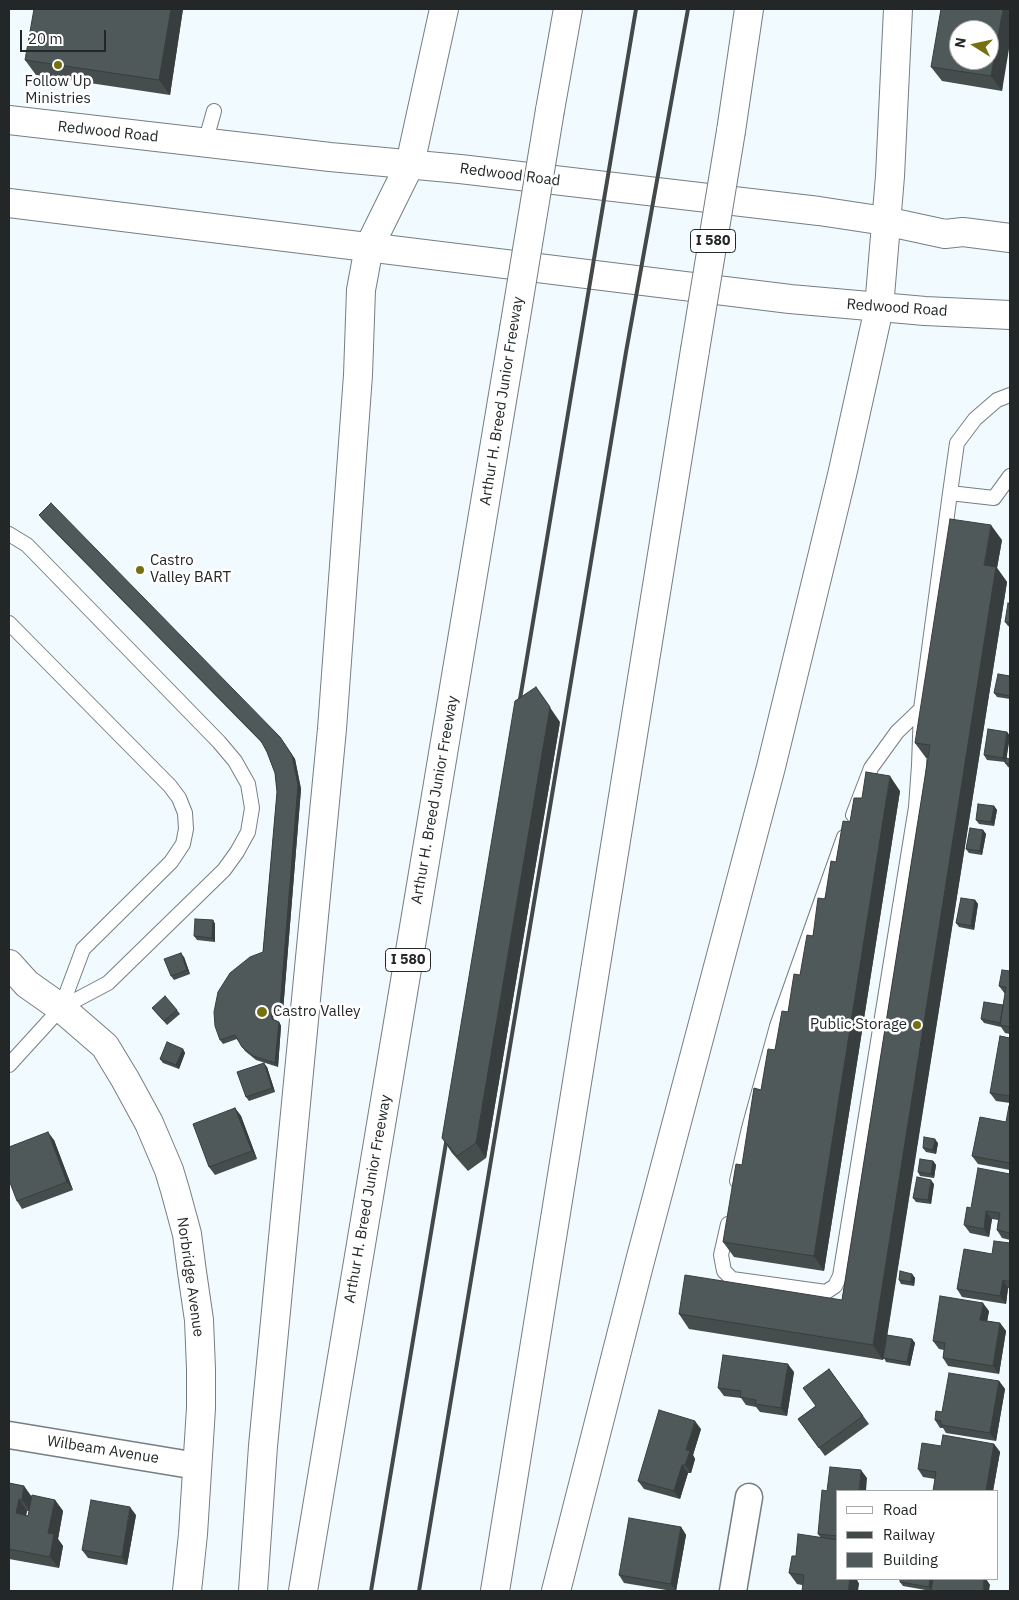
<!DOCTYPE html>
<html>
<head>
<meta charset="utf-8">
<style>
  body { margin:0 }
  #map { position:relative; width:1019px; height:1600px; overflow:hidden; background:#f1faff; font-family:"IBM Plex Sans",sans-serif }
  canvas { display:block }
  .frame { position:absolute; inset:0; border:10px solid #232728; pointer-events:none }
  .legend { position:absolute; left:836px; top:1490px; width:162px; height:90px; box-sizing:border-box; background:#fff; border:1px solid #a7a9a9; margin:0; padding:6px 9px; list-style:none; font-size:15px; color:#232728 }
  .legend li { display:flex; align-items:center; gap:10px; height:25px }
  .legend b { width:25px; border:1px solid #a7a9a9 }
  .north { position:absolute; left:949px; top:20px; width:50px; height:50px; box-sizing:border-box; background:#fff; border:1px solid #a7a9a9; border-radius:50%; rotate:280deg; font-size:14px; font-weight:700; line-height:20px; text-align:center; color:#232728 }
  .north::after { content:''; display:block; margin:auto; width:18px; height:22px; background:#777010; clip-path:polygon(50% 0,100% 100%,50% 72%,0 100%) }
  .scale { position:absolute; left:20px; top:30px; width:86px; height:22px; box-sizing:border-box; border:2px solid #232728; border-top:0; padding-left:6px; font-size:15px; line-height:18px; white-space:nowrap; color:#232728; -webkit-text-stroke:4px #fff; paint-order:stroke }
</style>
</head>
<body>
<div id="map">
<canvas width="1019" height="1600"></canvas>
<div class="frame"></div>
<ul class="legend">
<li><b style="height:6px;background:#fff"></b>Road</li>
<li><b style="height:6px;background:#434849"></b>Railway</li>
<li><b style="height:14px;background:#505959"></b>Building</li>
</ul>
<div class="north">N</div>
<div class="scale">20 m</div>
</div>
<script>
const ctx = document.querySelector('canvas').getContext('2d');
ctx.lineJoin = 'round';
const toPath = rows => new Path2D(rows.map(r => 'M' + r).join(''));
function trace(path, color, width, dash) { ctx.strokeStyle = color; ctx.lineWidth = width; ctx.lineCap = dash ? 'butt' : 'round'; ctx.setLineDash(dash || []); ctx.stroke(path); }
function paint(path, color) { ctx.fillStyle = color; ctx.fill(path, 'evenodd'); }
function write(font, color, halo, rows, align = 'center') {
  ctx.font = font + ' "IBM Plex Sans",sans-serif'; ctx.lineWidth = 5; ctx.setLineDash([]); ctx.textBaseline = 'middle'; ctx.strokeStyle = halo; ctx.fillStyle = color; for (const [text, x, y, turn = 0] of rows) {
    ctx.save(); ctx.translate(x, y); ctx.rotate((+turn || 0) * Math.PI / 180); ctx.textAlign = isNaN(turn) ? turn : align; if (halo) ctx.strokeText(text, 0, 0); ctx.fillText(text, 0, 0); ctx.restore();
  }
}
const service = toPath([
  [205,143,214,111],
  [1010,395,997,400,975,419,957,443,950,493,994,498,1010,476],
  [9,534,27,545,219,742,235,761,248,784,252,808,248,832,237,852,224,870,108,983,61,1008,9,1065],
  [9,623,170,786,179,798,185,813,186,829,183,844,171,862,83,949,61,1008],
  [853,815,871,768,897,732,921,709],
  [737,1181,749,1128,777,1026,844,837],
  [728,1224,721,1255,724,1271,732,1279,826,1292,835,1286,840,1276,916,807,919,765,921,709,950,493]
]);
const minor = toPath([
  [9,1435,197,1466],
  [733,1591,749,1497]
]);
const tertiary = toPath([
  [9,964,27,984,61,1008,105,1046,125,1079,149,1123,169,1170,175,1190,187,1234,192,1272,199,1320,201,1369,201,1408,193,1534,187,1591]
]);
const secondary = toPath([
  [9,120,330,157,460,169,819,211,885,221,945,234,963,232,1010,238],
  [9,203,790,299,925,311,1010,315]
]);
const motorway = toPath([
  [550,110,568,9],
  [731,131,749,9],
  [253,1591,263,1446,332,729,358,375,361,290,369,247,410,164,444,9],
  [303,1591,514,329],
  [495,1591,695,350],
  [556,1591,640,1261,771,767,842,475,879,308,890,176,898,9]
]);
const rail = toPath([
  [518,711,636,9],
  [371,1591,448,1131],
  [419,1591,626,352,688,9]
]);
const motorwayBridge = toPath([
  [514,329,550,110],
  [695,350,731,131]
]);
const wall = toPath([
  [183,9,170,95,36,75,25,60],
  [1010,9,1002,91,942,81,931,67],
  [39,515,280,737,295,759,301,789,283,1011,278,1011,273,1017,274,1020,279,1022,281,1026,278,1067,256,1060,245,1051,237,1039,223,1044,220,1040,263,952,277,792,275,773,267,752,263,744,42,519],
  [1002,540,997,568,1007,582,885,1350,912,1339,915,1343,910,1366,886,1362,884,1358,883,1360,689,1329,679,1314,842,1300,928,758,926,758,915,743],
  [1010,604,1010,627,1008,626,1005,622],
  [1010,676,1010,699,997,697,994,693],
  [560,722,486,1158,468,1171,452,1153,442,1138],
  [1007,732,1010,736,1006,759,1010,759,1010,768,1008,767,1005,763,1005,762,987,760,984,755],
  [900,791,824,1271,734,1257,723,1242,761,1090,800,975,836,862,850,822,862,798],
  [994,806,997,810,994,826,979,824,976,820],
  [983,830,986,834,982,855,969,853,966,849],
  [975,900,978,904,974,930,959,927,956,923],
  [213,920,215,924,215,942,197,940,194,936],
  [184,957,190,974,174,980,171,976],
  [1010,971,1010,1034,1005,1033,1001,1027,984,1023,981,1019,1003,1005,1005,994,999,986],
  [152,1008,177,1010,180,1014,167,1025],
  [1010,1038,1010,1103,996,1101,990,1093],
  [183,1049,185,1053,179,1069,163,1063,160,1059],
  [267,1067,275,1092,249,1101,246,1097],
  [1010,1106,1010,1170,978,1164,972,1156,1006,1122],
  [235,1108,241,1116,257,1159,215,1175,209,1167],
  [54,1140,73,1190,22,1209,17,1201],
  [938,1143,936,1154,926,1152,923,1148],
  [933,1161,936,1165,934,1178,920,1176,918,1172],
  [1010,1174,1010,1240,1002,1238,997,1230,998,1220,992,1219,989,1237,970,1233,964,1225,971,1208],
  [934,1184,931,1204,916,1202,913,1198],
  [1010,1243,1010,1289,1008,1288,1006,1304,962,1297,957,1289],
  [912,1274,915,1278,914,1286,901,1284,899,1280],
  [989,1311,987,1321,1000,1323,1006,1331,999,1374,948,1366,943,1358,944,1350,939,1349,933,1341],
  [829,1369,869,1424,825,1456,798,1419,816,1406],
  [794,1372,787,1416,760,1412,756,1407,746,1405,741,1398,724,1396,718,1388],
  [999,1381,1005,1389,996,1441,946,1433,943,1428,940,1428,935,1420,942,1412],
  [701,1429,693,1455,695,1459,691,1473,688,1473,680,1499,644,1489,638,1481],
  [994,1444,1000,1452,993,1491,934,1491,935,1479,923,1477,918,1469],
  [867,1478,838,1491,838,1579,857,1579,857,1580,859,1584,802,1585,797,1584,789,1573,796,1556,821,1538,818,1534,827,1491],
  [9,1483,24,1486,32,1497,55,1500,63,1511,58,1539,63,1546,59,1568,9,1559],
  [27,1511,29,1511,28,1516,26,1515],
  [136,1515,127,1565,88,1558,82,1550],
  [681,1527,686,1535,676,1591,672,1591,624,1583,619,1575],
  [891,1579,986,1579,990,1585,931,1591,903,1586,900,1582,900,1580]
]);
const shadedWall = toPath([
  [171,9,183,9,170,95,159,80],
  [1003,9,1010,9,1010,43,1002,91,991,76],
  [991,525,1002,540,997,568,1007,582,883,1360,873,1345,984,565],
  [536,687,560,722,486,1158,476,1143],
  [1007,732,1010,736,1006,762,1003,758],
  [292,755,295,759,301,789,283,1011,280,1007],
  [890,776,900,791,824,1271,814,1256],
  [994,806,997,810,994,826,991,822],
  [983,830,986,834,982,855,980,851],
  [975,900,978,904,974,930,971,926],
  [213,920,215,924,215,942,212,938],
  [181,953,184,957,190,974,187,970],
  [275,1007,278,1011,273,1017,275,1023,272,1019,271,1013],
  [279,1022,281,1026,278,1067,275,1063],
  [183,1049,185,1053,179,1069,176,1065],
  [264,1063,267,1067,275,1092,272,1088],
  [235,1108,241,1116,257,1159,252,1151],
  [48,1132,54,1140,73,1190,67,1182],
  [935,1139,938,1143,936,1154,933,1150],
  [933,1161,936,1165,934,1178,931,1174],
  [931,1180,934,1184,931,1204,928,1200],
  [986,1211,992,1219,989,1237,984,1229],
  [912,1274,915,1278,914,1286,911,1282],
  [1003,1280,1008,1288,1006,1304,1000,1296],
  [983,1303,989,1311,986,1328,980,1320],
  [1000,1323,1006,1331,999,1374,993,1366],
  [912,1339,915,1343,910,1366,907,1362],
  [788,1364,794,1372,787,1416,781,1408],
  [999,1381,1005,1389,996,1441,990,1433],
  [695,1421,701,1429,693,1455,695,1459,691,1473,685,1465,686,1450],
  [994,1444,1000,1452,993,1491,986,1491],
  [682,1465,688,1473,680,1499,674,1491],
  [861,1470,867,1478,866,1491,859,1491],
  [24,1486,32,1498,30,1511,22,1500],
  [19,1499,27,1511,24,1525,16,1513],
  [55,1500,63,1511,58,1539,63,1546,59,1568,50,1557,48,1533],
  [130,1507,136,1515,127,1565,122,1557],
  [681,1527,686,1535,676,1591,671,1584],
  [850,1579,857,1579,857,1580,859,1584,858,1591,848,1591],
  [930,1579,934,1579,932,1591,929,1587],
  [984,1579,986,1579,990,1585,989,1591,983,1591]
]);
const building = toPath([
  [34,9,171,9,159,80,25,60,34,9],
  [941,9,1003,9,991,76,931,67,941,9],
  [959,30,989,30,989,60,959,60,959,30],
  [51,503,280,737,292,755,298,785,280,1007,275,1007,271,1013,272,1019,279,1022,275,1063,253,1056,242,1047,235,1035,220,1040,215,1026,214,1012,218,992,230,973,250,957,263,952,277,792,275,773,267,752,261,741,39,515,51,503],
  [950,519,991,525,984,565,996,567,873,1345,679,1314,685,1275,842,1300,930,745,915,743,950,519],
  [1008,603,1010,604,1010,623,1005,622,1008,603],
  [998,674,1010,676,1010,696,994,693,998,674],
  [536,687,550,707,476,1143,457,1156,442,1138,515,701,536,687],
  [988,729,1007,732,1003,758,984,755,988,729],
  [1006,758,1010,759,1010,764,1005,763,1006,758],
  [866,772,890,776,814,1256,723,1242,736,1164,742,1165,754,1088,761,1090,768,1049,775,1050,782,1011,788,1012,794,974,800,975,807,935,813,936,818,898,825,899,831,861,836,862,843,821,850,822,854,798,862,798,866,772],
  [978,804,994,806,991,822,976,820,978,804],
  [970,828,983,830,980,851,966,849,970,828],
  [961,898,975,900,971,926,956,923,961,898],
  [195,919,213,920,212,938,194,936,195,919],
  [181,953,187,970,171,976,164,959,181,953],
  [1002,970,1010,971,1010,1027,1000,1025,1006,987,999,986,1002,970],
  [165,996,177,1010,164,1021,152,1008,165,996],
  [984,1002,1003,1005,1000,1023,981,1019,984,1002],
  [1000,1036,1010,1038,1010,1096,990,1093,1000,1036],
  [167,1042,183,1049,176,1065,160,1059,167,1042],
  [264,1063,272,1088,246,1097,237,1072,264,1063],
  [1009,1106,1010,1106,1010,1163,972,1156,980,1117,1006,1122,1009,1106],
  [235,1108,252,1151,209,1167,193,1124,235,1108],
  [48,1132,67,1182,17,1201,9,1180,9,1147,48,1132],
  [924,1137,935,1139,933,1150,923,1148,924,1137],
  [920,1159,933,1161,931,1174,918,1172,920,1159],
  [978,1168,1010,1174,1010,1233,997,1230,1000,1213,986,1211,984,1229,964,1225,967,1207,971,1208,978,1168],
  [917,1177,931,1180,928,1200,913,1198,917,1177],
  [994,1241,1010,1243,1010,1282,1003,1280,1000,1296,957,1289,964,1249,992,1254,994,1241],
  [900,1271,912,1274,911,1282,899,1280,900,1271],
  [940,1296,983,1303,980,1320,1000,1323,993,1366,943,1358,945,1343,933,1341,940,1296],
  [887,1335,912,1339,907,1362,883,1358,887,1335],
  [723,1355,788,1364,781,1408,755,1404,756,1400,740,1397,741,1391,718,1388,723,1355],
  [829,1369,863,1416,819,1448,798,1419,816,1406,803,1388,829,1369],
  [949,1373,999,1381,990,1433,941,1425,941,1421,935,1420,936,1411,942,1412,949,1373],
  [659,1410,695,1421,686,1450,690,1451,685,1465,682,1465,674,1491,638,1481,659,1410],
  [943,1435,994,1444,986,1491,933,1491,936,1472,918,1469,922,1443,941,1446,943,1435],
  [830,1467,861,1470,859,1491,838,1491,838,1536,818,1534,822,1490,827,1491,830,1467],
  [9,1483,24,1486,22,1500,19,1499,16,1513,28,1516,32,1495,55,1500,48,1533,54,1534,50,1557,9,1549,9,1483],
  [91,1500,130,1507,122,1557,82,1550,91,1500],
  [629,1518,681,1527,671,1584,619,1575,629,1518],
  [798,1534,838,1540,838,1579,850,1579,848,1591,802,1591,804,1575,789,1573,792,1556,796,1556,798,1534],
  [900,1579,930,1579,929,1587,900,1582,900,1579],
  [933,1579,984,1579,983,1591,931,1591,933,1579]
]);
const markers = [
  [58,65,5,"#777010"],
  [140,570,5,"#777010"],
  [262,1012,6,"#777010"],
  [917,1025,5,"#777010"]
];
const shields = [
  [713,241,45],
  [408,960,45]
];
const shieldNames = [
  ["I 580",713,241],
  ["I 580",408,960]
];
const poiNames = [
  ["Follow Up",58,82,"center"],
  ["Ministries",58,99,"center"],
  ["Castro",150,561],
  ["Valley BART",150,578],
  ["Castro Valley",273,1012],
  ["Public Storage",907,1025,"right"]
];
const streetNames = [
  ["Redwood Road",108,132,6],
  ["Redwood Road",510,175,7],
  ["Redwood Road",897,308,4],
  ["Arthur H. Breed Junior Freeway",502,401,-81],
  ["Arthur H. Breed Junior Freeway",435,800,-80],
  ["Arthur H. Breed Junior Freeway",368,1199,-80],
  ["Norbridge Avenue",190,1277,82],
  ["Wilbeam Avenue",103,1450,9]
];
trace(service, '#767e82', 16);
trace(minor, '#767e82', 29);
trace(tertiary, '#767e82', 30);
trace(secondary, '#767e82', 30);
trace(motorway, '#767e82', 30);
trace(service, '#fff', 14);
trace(minor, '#fff', 26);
trace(tertiary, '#fff', 28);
trace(secondary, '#fff', 28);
trace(motorway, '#fff', 28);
trace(rail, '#434849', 4);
trace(motorwayBridge, '#767e82', 30, []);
trace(motorwayBridge, '#fff', 28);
paint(wall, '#454d4d');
paint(shadedWall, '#383e3e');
paint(building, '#505959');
trace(building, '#383e3e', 1);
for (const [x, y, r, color] of markers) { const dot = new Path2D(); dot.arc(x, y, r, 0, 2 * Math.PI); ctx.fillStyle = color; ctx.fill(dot); trace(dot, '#fff', 2); }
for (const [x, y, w] of shields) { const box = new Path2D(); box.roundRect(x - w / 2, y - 11.5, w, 23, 4); ctx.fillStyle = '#fff'; ctx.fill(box); trace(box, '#232728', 1); }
write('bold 14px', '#232728', null, shieldNames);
write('15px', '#232728', '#fff', poiNames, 'left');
write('15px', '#232728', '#fff', streetNames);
</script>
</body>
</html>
